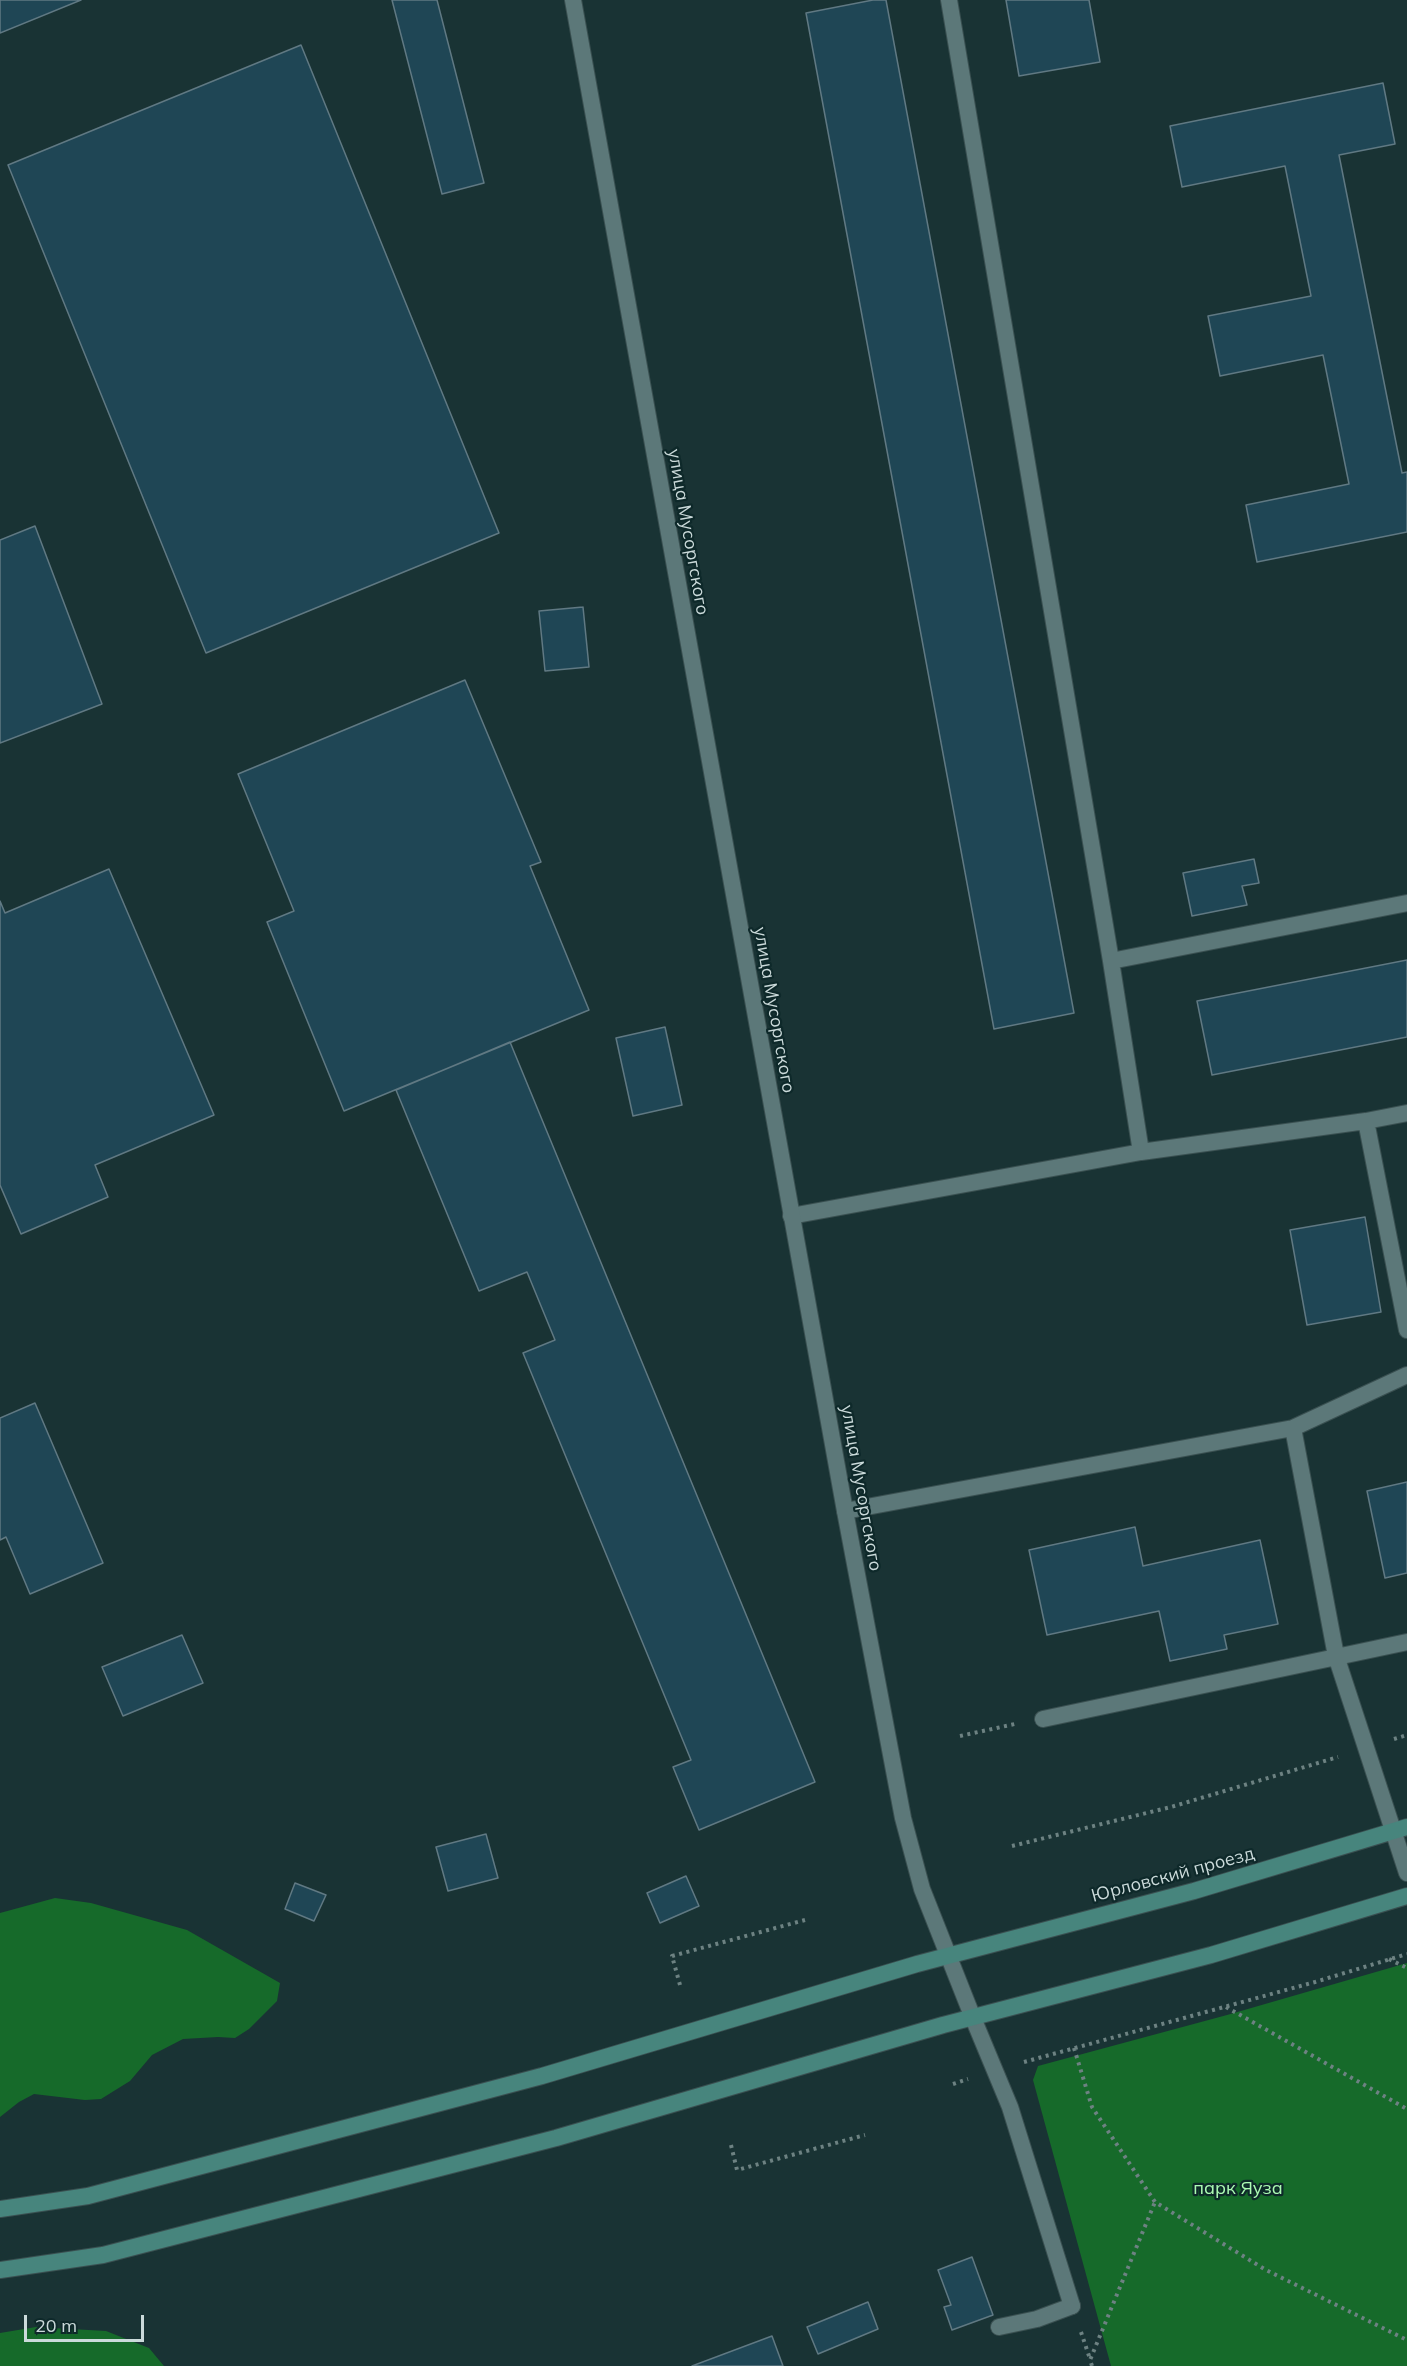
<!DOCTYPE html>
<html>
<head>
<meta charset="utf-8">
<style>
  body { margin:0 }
  #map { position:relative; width:1407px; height:2366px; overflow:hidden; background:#193334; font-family:Mulish,sans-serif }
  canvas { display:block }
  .scale { position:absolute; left:24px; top:2315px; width:120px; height:27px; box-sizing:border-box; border:3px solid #cbdada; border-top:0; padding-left:8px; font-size:18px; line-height:21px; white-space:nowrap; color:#cbdada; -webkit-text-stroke:4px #0e292a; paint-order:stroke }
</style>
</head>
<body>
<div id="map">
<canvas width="1407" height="2366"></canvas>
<div class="scale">20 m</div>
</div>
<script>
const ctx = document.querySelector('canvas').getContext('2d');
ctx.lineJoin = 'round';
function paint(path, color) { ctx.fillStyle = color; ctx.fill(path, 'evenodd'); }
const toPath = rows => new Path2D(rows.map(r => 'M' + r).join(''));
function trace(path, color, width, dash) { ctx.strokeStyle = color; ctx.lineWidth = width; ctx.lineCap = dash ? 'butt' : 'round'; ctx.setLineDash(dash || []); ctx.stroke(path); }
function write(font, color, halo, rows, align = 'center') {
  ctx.font = font + ' Mulish,sans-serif'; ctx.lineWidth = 4.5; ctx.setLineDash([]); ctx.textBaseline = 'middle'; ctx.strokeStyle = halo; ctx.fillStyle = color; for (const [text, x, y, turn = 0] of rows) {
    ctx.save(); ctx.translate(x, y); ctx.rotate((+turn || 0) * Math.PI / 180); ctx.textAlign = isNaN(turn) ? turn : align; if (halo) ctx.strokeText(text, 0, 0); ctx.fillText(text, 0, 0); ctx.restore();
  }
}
const green = toPath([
  [55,1898,91,1903,187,1930,280,1983,277,2001,249,2029,235,2038,218,2037,183,2039,152,2055,130,2081,101,2099,85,2100,34,2094,19,2102,0,2117,0,1913],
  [1407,1963,1407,2366,1111,2366,1033,2080,1038,2066,1227,2015],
  [36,2327,106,2331,149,2348,164,2366,0,2366,0,2333]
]);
const building = toPath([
  [0,0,81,0,0,33,0,0],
  [392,0,437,0,484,183,442,194,392,0],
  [873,0,886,0,1074,1013,994,1029,806,13,873,0],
  [1006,0,1089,0,1100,62,1019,76,1006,0],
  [301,45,499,533,206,653,8,165,301,45],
  [1383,83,1395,144,1339,155,1402,473,1407,472,1407,532,1257,562,1246,505,1349,484,1323,355,1220,376,1208,316,1311,296,1285,166,1182,187,1170,126,1383,83],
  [35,526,102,704,0,743,0,540,35,526],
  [583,607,589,667,545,671,539,611,583,607],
  [465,680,541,862,530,866,589,1010,344,1111,267,922,294,911,238,774,465,680],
  [1254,859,1259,883,1242,886,1247,905,1192,916,1183,873,1254,859],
  [109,869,214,1115,95,1165,108,1197,21,1234,0,1185,0,901,5,913,109,869],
  [1407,960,1407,1037,1212,1075,1197,1001,1407,960],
  [665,1027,682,1105,633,1116,616,1038,665,1027],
  [510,1042,815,1782,699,1830,673,1767,691,1760,523,1353,555,1340,527,1272,479,1291,396,1090,510,1042],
  [1365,1217,1381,1312,1307,1325,1290,1230,1365,1217],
  [35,1403,103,1563,30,1594,6,1537,0,1540,0,1418,35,1403],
  [1407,1482,1407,1573,1385,1578,1367,1491,1407,1482],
  [1135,1527,1143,1566,1260,1540,1278,1624,1224,1635,1227,1649,1170,1661,1159,1611,1047,1635,1029,1550,1135,1527],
  [182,1635,203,1683,123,1716,102,1667,182,1635],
  [486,1834,498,1878,448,1891,436,1847,486,1834],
  [686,1876,699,1906,660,1923,647,1893,686,1876],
  [295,1883,326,1895,314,1921,285,1909,295,1883],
  [972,2257,993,2315,952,2330,944,2307,951,2305,938,2270,972,2257],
  [868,2302,878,2329,818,2354,807,2327,868,2302],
  [772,2336,783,2366,692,2366,772,2336]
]);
const path = toPath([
  [960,1736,1015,1724],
  [1394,1739,1407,1735],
  [1012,1846,1171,1807,1338,1757],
  [1389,1959,1407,1968],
  [680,1985,672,1956,805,1920],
  [1226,2007,1407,2109],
  [1074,2048,1092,2107,1155,2202,1266,2270,1407,2340],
  [1024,2062,1315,1982,1407,1954],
  [953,2084,968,2079],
  [731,2145,737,2170,865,2135],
  [1081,2332,1090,2359],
  [1092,2366,1090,2360,1155,2202]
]);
const service = toPath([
  [949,0,1111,961],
  [1366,1121,1407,1330],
  [1141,1152,1111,961,1407,903],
  [791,1216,1141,1152,1366,1121,1407,1113],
  [1407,1375,1293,1428,1336,1656,1407,1873],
  [845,1511,1293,1428],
  [1043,1719,1407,1642],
  [999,2327,1037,2319,1072,2306]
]);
const minor = toPath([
  [973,2018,1010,2107,1072,2306]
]);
const tertiary = toPath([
  [573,0,845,1511,903,1818,922,1889,973,2018]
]);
const secondary = toPath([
  [0,2209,88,2196,542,2076,917,1964,1194,1891,1407,1827],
  [0,2270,103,2255,556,2138,943,2025,1211,1955,1407,1896]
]);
const streetNames = [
  ["улица Мусоргского",688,532,80],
  ["улица Мусоргского",774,1010,80],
  ["улица Мусоргского",861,1488,80],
  ["Юрловский проезд",1173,1875,-15]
];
const parkNames = [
  ["парк Яуза",1238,2189]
];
paint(green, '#166a2a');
paint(building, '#1f4655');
trace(building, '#607983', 1.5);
trace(service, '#3a5051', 18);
trace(minor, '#3a5051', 18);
trace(tertiary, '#3a5051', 18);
trace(secondary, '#3a5051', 18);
trace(path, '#6d8282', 4, [3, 4.5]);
trace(service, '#5c7879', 16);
trace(minor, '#5c7879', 16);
trace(tertiary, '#5c7879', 16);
trace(secondary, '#47857d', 16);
write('18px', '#cbdada', '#0e292a', streetNames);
write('18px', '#acfbb3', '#0e292a', parkNames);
</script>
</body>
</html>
